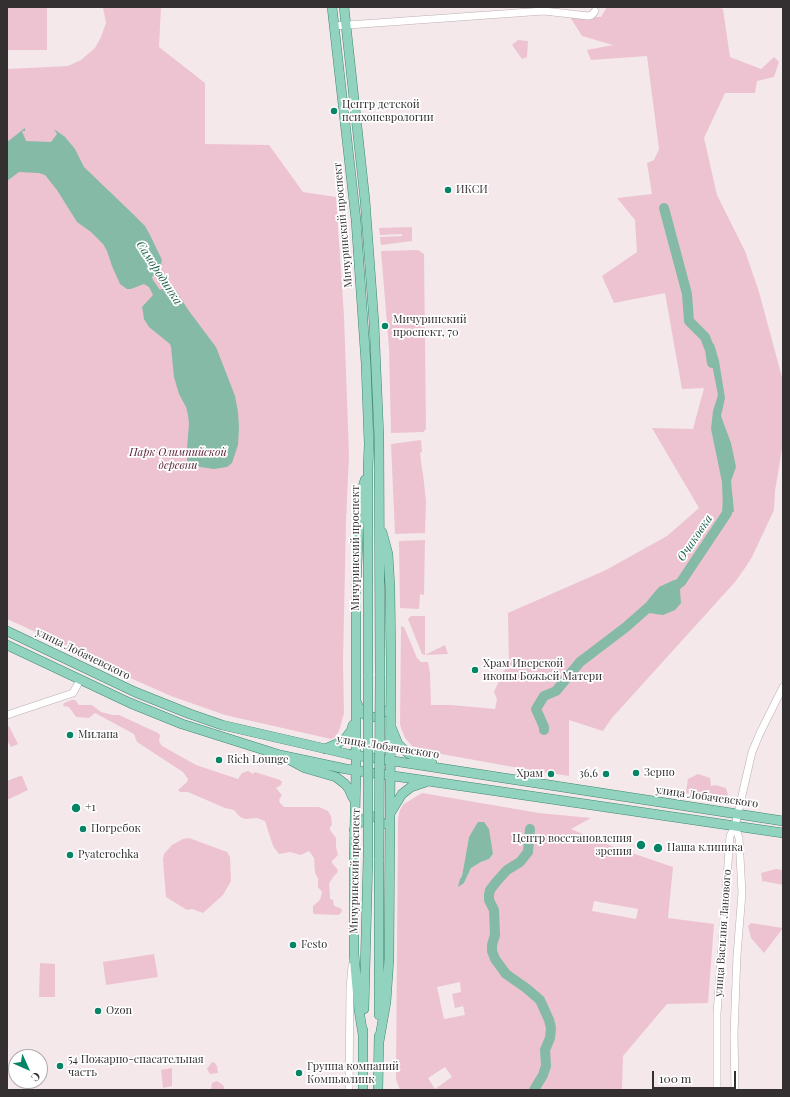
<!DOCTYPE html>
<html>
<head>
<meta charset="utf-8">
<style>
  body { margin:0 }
  #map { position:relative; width:790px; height:1097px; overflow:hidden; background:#f4e8eb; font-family:"Playfair Display",serif }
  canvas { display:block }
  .frame { position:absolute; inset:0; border:8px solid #342f30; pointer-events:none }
  .north { position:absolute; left:8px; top:1049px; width:40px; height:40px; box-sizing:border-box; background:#fff; border:1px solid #aeacac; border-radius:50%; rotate:135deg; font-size:11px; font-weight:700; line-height:16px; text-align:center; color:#342f30 }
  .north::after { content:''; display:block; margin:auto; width:14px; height:18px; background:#068466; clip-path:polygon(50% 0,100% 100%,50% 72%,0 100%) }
  .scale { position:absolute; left:652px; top:1071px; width:84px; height:18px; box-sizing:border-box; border:2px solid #342f30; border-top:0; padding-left:5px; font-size:12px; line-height:14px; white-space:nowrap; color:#342f30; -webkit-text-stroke:3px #fff; paint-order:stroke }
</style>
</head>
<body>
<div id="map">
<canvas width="790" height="1097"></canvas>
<div class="frame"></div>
<div class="north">С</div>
<div class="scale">100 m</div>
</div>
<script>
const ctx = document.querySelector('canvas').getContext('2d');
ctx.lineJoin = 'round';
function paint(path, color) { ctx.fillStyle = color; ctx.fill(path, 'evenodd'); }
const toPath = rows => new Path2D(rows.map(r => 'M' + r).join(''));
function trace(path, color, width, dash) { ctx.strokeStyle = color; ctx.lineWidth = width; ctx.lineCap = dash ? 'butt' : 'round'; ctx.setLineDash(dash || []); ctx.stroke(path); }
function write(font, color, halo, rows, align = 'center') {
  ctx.font = font + ' "Playfair Display",serif'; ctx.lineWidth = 3.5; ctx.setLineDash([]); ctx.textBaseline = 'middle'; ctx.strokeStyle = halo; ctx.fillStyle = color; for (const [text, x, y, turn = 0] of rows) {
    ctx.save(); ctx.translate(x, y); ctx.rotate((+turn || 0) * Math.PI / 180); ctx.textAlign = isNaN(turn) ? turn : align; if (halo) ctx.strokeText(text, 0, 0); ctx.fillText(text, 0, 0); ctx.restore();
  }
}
const green = toPath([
  [7,7,47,7,47,50,7,50],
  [103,7,161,7,159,47,205,83,205,144,269,145,303,192,336,197,344,316,349,455,346,521,343,662,344,713,339,731,335,737,331,739,225,715,171,696,119,673,120,670,7,619,7,69,68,66,81,60,95,48,101,37,106,23],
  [607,7,717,7,723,9,730,57,761,69,774,57,779,62,774,77,757,81,755,93,725,93,704,138,717,195,745,251,759,292,783,381,783,443,775,491,774,510,752,557,745,568,735,582,611,719,603,731,569,720,569,776,535,771,425,751,412,746,405,738,400,725,401,626,404,627,417,658,421,662,428,662,430,673,431,705,451,705,495,709,497,699,494,692,502,674,509,664,508,613,606,570,667,536,699,508,652,428,693,429,704,388,682,389,665,293,614,303,602,276,637,252,635,220,617,198,652,194,647,163,654,160,659,149,647,56,591,60,587,50,613,45,582,36,570,17,601,17],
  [518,40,528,41,527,57,522,59,512,45],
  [412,227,412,241,381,245,380,237,402,236,402,234,380,235,379,228],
  [418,250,424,254,426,429,423,432,391,433,389,348,381,251],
  [421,440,422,452,420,453,422,469,423,474,426,501,425,533,395,534,391,444],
  [425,540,424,595,420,594,419,609,400,608,399,541],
  [411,616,425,616,425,655,445,645,448,654,425,655,422,654,408,619],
  [72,700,75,700,79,705,92,705,101,712,113,715,119,715,158,733,160,735,159,741,162,746,196,765,238,779,242,773,248,771,253,774,255,772,280,780,282,782,281,785,276,788,282,795,279,800,280,803,284,807,319,807,328,811,331,816,332,825,330,827,330,830,336,838,336,847,338,855,332,861,332,863,338,870,337,873,333,877,329,884,330,896,330,899,333,900,334,906,340,908,342,910,341,913,338,915,314,914,313,912,313,906,320,900,322,892,318,887,318,878,315,873,314,858,309,851,301,855,290,852,279,854,273,846,265,821,257,818,246,819,240,817,234,810,225,808,188,792,180,792,178,790,187,782,188,779,183,772,137,742,134,734,95,713,89,718,76,717,69,707,63,706,64,703],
  [9,726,18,744,11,747,8,742,7,743,7,727],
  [698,774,710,778,711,786,715,785,726,788,728,795,720,801,686,793,688,779],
  [20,776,22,776,28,790,7,800,7,781],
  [422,793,539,813,591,818,571,829,614,847,673,867,668,918,714,924,708,1003,667,1004,623,1056,622,1090,400,1090,396,1079,398,818,400,810,404,804],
  [469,837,490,842,493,854,489,859,481,862,471,868,464,883,460,879,462,876],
  [594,901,638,909,636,919,592,911],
  [460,982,461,992,452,994,455,1008,463,1006,465,1015,444,1019,437,987],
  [445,1067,452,1077,435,1089,428,1078],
  [189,838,227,852,230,857,231,881,223,895,203,913,192,909,187,910,166,897,163,860,164,854,172,845,183,839],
  [776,869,783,870,783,885,763,881,763,885,761,873],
  [751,923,783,928,764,953,751,938,748,926],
  [154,954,158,977,106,985,103,962],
  [40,963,55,964,55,997,39,997],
  [212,1062,215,1063,217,1066,218,1073,210,1074,207,1069],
  [172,1068,172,1086,163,1088,161,1070],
  [217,1081,223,1085,225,1090,211,1090,212,1083]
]);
const water = toPath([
  [25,128,25,131,22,131,26,141,51,142,57,134,54,129,65,137,75,149,84,167,134,215,145,226,150,235,162,260,161,264,158,271,152,277,153,280,160,290,164,288,170,288,176,291,189,311,216,347,235,396,238,412,239,427,238,445,232,463,227,467,214,469,200,467,190,463,187,460,187,448,189,424,188,415,186,407,179,394,174,377,171,347,170,344,149,327,144,319,143,312,142,307,153,295,149,287,144,284,131,289,127,289,120,284,112,266,107,251,103,244,91,232,77,222,57,190,45,175,39,173,19,172,7,181,7,142],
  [705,337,714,344,719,361,725,398,721,416,731,443,736,467,731,481,734,512,727,513,723,509,722,482,711,429,713,411,718,395,709,349],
  [674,580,681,582,680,591,681,603,675,610,663,615,642,612,648,600,659,587],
  [478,822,484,822,489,829,493,854,489,859,481,862,471,868,464,883,458,887,460,879,462,876,469,837]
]);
const river = toPath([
  [664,208,687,294,689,321,705,337,710,350,712,363],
  [671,589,681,582,727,513,728,500],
  [544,730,544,727,536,709,544,696,556,691,580,662,626,627,652,604],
  [530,829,528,852,520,862,507,870,497,881,490,890,489,895,489,900,494,910,495,935,492,945,492,951,495,959,506,974,526,988,540,1000,549,1020,551,1028,550,1038,545,1050,546,1066,543,1075,534,1090]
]);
const minor = toPath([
  [334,26,544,11,588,16,592,15,595,11],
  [7,715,73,693,80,680],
  [735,826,739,838,742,893,737,955,734,1034,735,1090],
  [349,1090,350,988,352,966],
  [717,1090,717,1014,730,836,735,826,752,752,760,733,783,687]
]);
const major = toPath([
  [332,7,356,220,366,364,369,444,368,468,368,676],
  [344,7,365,200,374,323,379,437,380,675],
  [7,631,135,692,190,714,222,725,348,754,783,821],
  [7,645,130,703,182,724,280,755,346,769,783,833],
  [356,701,361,712,368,717,376,717,385,711],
  [392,729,398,744,403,749,408,753,432,763],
  [325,749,336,744,345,739,351,731,353,725],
  [290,760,305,768,336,777,345,784,349,789,353,798],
  [391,812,402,794,411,787,426,782],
  [354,830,358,824,368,816,376,817,383,824],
  [379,859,379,1015],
  [364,1009,368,858],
  [363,1035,359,1010,354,954,354,861,356,771,356,589,360,497,365,480],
  [379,1042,386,1002,389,959,391,664,390,588,388,554,382,532],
  [363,1090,363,1030],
  [378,1090,379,1036]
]);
const majorBridge = toPath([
  [368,858,368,676],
  [379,859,380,675]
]);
const markers = [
  [334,111,4,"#068466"],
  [448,190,4,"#068466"],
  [385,326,4,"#068466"],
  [475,670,4,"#068466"],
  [70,735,4,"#068466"],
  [219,760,4,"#068466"],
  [636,773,4,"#068466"],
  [551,774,4,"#068466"],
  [606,774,4,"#068466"],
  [76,808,5,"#068466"],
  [83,829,4,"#068466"],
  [641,845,5,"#068466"],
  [658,848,5,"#068466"],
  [70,855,4,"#068466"],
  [293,945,4,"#068466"],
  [98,1011,4,"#068466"],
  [60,1066,4,"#068466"],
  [299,1073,4,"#068466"]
];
const poiNames = [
  ["Центр детской",342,105],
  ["психоневрологии",342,118],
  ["ИКСИ",456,190],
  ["Мичуринский",393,320],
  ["проспект, 70",393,333],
  ["Храм Иверской",483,664],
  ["иконы Божьей Матери",483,677],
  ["Милана",78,735],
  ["Rich Lounge",227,760],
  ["Зерно",644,773],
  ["Храм",543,774,"right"],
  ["36,6",598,774,"right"],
  ["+1",85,808],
  ["Погребок",91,829],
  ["Центр восстановления",632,839,"right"],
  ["зрения",632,852,"right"],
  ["Наша клиника",667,848],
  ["Pyaterochka",78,855],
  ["Festo",301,945],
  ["Ozon",106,1011],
  ["54 Пожарно-спасательная",68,1060],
  ["часть",68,1073],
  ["Группа компаний",307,1067],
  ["Компьюлинк",307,1080]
];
const streetNames = [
  ["Мичуринский проспект",343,225,-95],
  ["Мичуринский проспект",356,548,-90],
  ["улица Лобачевского",83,654,26],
  ["улица Лобачевского",388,747,9],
  ["улица Лобачевского",707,797,8],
  ["Мичуринский проспект",355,871,-89],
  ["улица Василия Ланового",723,933,-86]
];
const parkNames = [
  ["Парк Олимпийской",178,453],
  ["деревни",178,466]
];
const waterNames = [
  ["Самородинка",159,273,57],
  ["Очаковка",695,538,-56]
];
paint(green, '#edc3d1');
paint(water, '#85baa6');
trace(river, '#85baa6', 10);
trace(minor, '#bbafb2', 8);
trace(major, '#408670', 10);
trace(minor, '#fff', 7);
trace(major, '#91d3be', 9);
trace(majorBridge, '#408670', 10, []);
trace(majorBridge, '#91d3be', 9);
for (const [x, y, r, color] of markers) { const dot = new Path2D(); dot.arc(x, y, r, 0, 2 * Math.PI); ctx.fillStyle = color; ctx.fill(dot); trace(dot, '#fff', 1.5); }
write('11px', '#342f30', '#fff', poiNames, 'left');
write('11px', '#342f30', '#fff', streetNames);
write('italic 11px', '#581c35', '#fff', parkNames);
write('italic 12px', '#21624e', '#fff', waterNames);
</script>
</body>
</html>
